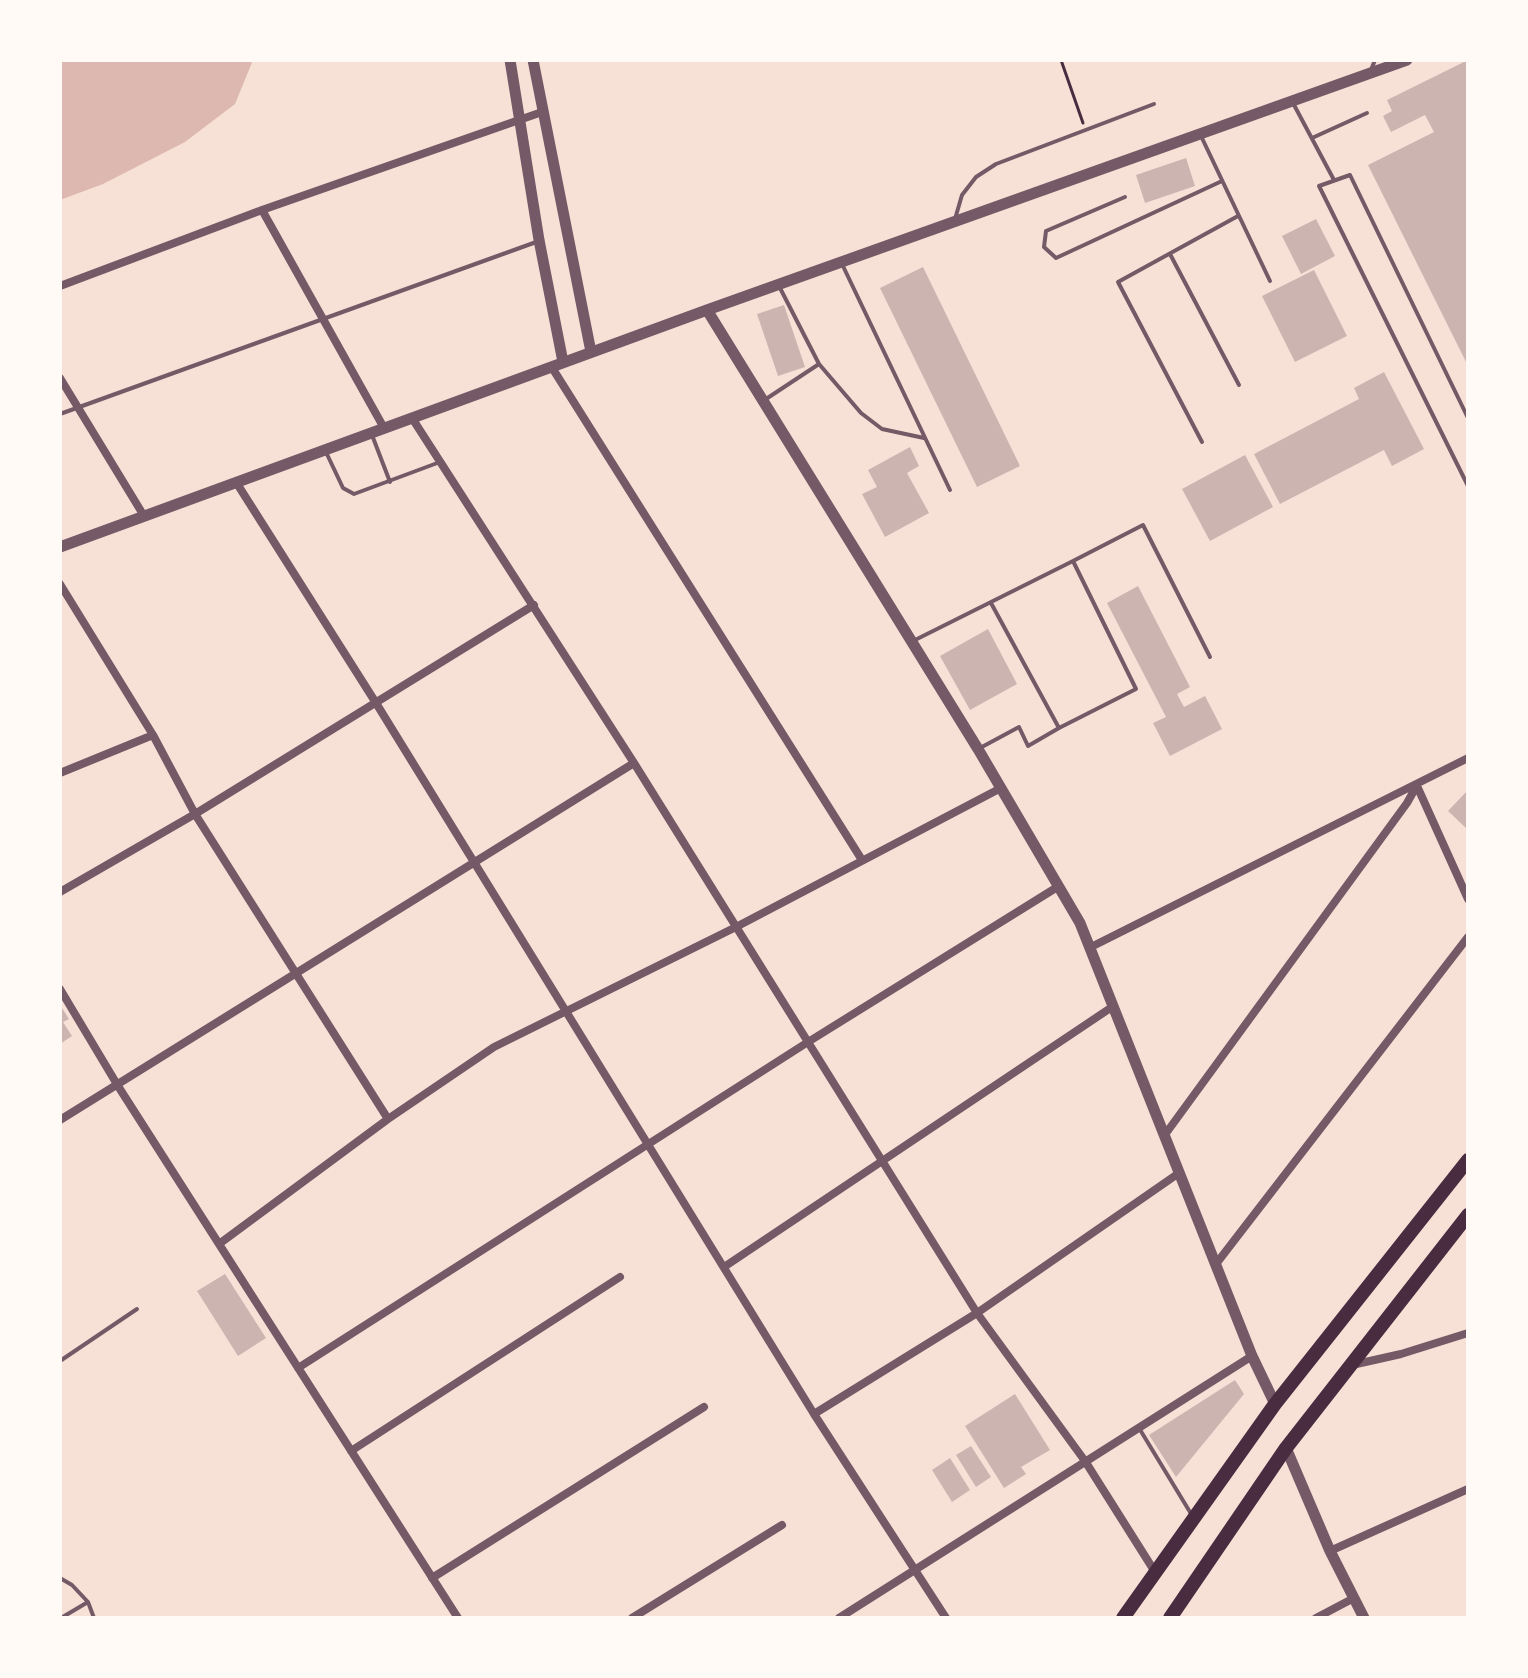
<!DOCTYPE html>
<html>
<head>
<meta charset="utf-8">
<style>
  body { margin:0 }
  #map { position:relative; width:1528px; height:1678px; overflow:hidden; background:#f7e1d7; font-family:"Asap Condensed",sans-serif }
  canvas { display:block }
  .frame { position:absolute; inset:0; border:62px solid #fffaf5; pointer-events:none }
</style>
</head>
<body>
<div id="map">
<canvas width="1528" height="1678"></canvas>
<div class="frame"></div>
</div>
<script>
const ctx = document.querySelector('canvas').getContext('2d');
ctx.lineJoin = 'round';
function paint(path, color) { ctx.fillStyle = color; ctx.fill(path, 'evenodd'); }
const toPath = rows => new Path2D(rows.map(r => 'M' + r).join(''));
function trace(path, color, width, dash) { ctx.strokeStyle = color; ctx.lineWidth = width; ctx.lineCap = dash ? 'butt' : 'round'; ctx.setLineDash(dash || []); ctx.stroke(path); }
const water = toPath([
  [60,60,253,60,235,104,185,142,103,184,60,200]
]);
const building = toPath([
  [1468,60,1468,366,1368,165,1434,132,1425,115,1391,132,1383,116,1392,111,1387,100],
  [1186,158,1195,186,1145,203,1136,175],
  [1316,219,1335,256,1301,274,1282,236],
  [923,267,1020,466,977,487,880,288],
  [1314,270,1347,336,1295,362,1262,296],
  [784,305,805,367,778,376,757,314],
  [1384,372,1424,449,1392,466,1384,450,1280,504,1254,454,1359,399,1354,388],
  [910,447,919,466,907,473,929,513,885,537,862,494,877,487,868,470],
  [1245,455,1273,507,1210,541,1182,489],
  [1138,586,1190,687,1177,694,1184,707,1205,696,1222,729,1170,756,1153,723,1166,717,1107,603],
  [988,629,1017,684,970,710,940,656],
  [1468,790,1468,830,1448,811],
  [60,1005,69,1019,63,1022,72,1036,60,1044],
  [225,1274,266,1338,238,1356,197,1291],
  [1235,1380,1244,1394,1176,1477,1149,1435],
  [1015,1394,1050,1450,1021,1467,1026,1474,1004,1488,965,1426],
  [971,1446,991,1477,976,1487,956,1455],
  [950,1458,970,1490,952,1502,932,1470]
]);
const path = toPath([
  [1061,60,1083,123]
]);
const service = toPath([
  [1371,70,1375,60],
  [1293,103,1334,180],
  [1201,136,1270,281],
  [1312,138,1367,113],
  [1125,197,1046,231,1044,247,1056,258,1222,181],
  [955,219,962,195,976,177,996,164,1154,104],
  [1170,254,1239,385],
  [842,264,950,490],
  [819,364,861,413,882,429,924,438],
  [766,399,819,364,779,286],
  [60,414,539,241],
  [1468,418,1350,175,1319,186,1468,486],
  [372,435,390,482],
  [1202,442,1118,282,1238,216],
  [325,450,343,488,354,494,440,462],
  [1073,561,1143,525,1210,657],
  [913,641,1073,561,1136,689,1059,728,991,603],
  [980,748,1019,727,1028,746,1059,728],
  [60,1361,137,1309],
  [1139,1428,1193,1517],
  [60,1578,72,1585,88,1602,94,1618],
  [61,1618,88,1602]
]);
const minor = toPath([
  [262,210,384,428],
  [60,286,262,210,542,112],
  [551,366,862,860],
  [60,378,144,516],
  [412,418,634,763,977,1313,1085,1461,1155,1572],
  [236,482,376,703,814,1414,946,1618],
  [60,584,153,735,195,814,388,1119],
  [60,773,153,735],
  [1417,786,1468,899],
  [60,892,195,814,534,605],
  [1091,947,1468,758],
  [60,989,118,1086,458,1618],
  [60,1120,634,763],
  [1164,1136,1407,803,1416,787],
  [219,1244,388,1119,494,1047,736,927,1001,788],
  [1216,1264,1468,937],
  [724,1267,1112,1007],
  [1352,1365,1401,1354,1468,1333],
  [298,1368,808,1042,1059,886],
  [814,1414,977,1313,1179,1173],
  [351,1451,620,1277],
  [1330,1551,1468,1489],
  [432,1578,704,1407],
  [632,1618,782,1525],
  [839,1618,1252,1356],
  [1316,1618,1354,1598]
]);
const tertiary = toPath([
  [510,60,539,240,563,362],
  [533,60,591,352],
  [707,310,978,749,1080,923,1252,1356,1275,1404],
  [60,547,707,310,1407,60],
  [1286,1448,1330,1551,1364,1618]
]);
const trunk = toPath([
  [1123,1618,1275,1404,1468,1160],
  [1170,1618,1286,1448,1468,1215]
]);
paint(water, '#dcb8b0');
paint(building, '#ccb4b1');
trace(path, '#4a2c40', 3);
trace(service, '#755966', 4);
trace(minor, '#755966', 8);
trace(tertiary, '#755966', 11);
trace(trunk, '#4a2c40', 14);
</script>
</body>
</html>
